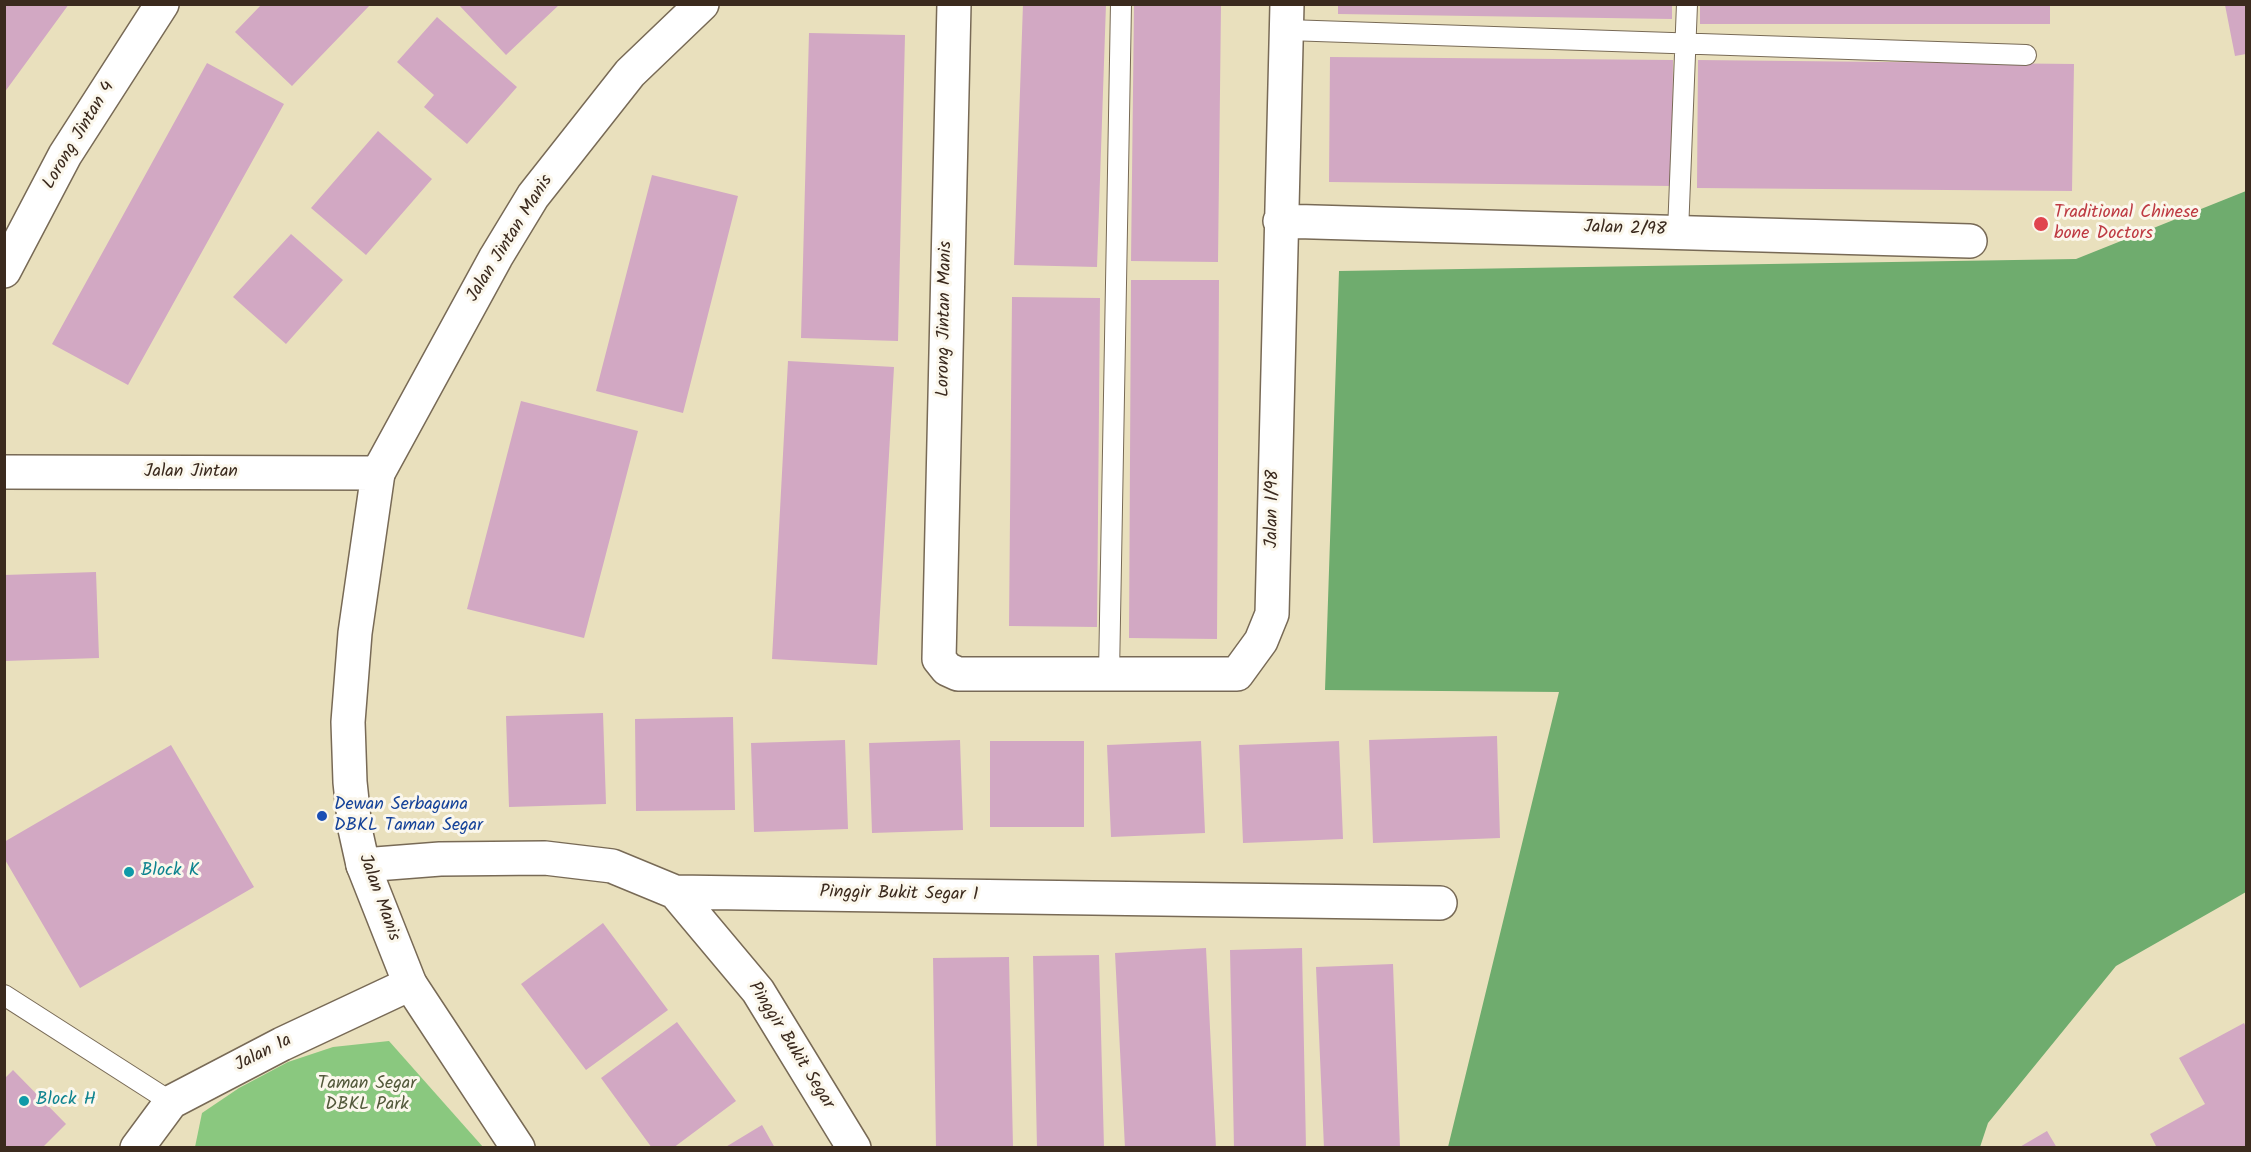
<!DOCTYPE html>
<html>
<head>
<meta charset="utf-8">
<style>
  body { margin:0 }
  #map { position:relative; width:2251px; height:1152px; overflow:hidden; background:#e9e0bd; font-family:Kalam,sans-serif }
  canvas { display:block }
  .frame { position:absolute; inset:0; border:6px solid #3b2a1e; pointer-events:none }
</style>
</head>
<body>
<div id="map">
<canvas width="2251" height="1152"></canvas>
<div class="frame"></div>
</div>
<script>
const ctx = document.querySelector('canvas').getContext('2d');
ctx.lineJoin = 'round';
function paint(path, color) { ctx.fillStyle = color; ctx.fill(path, 'evenodd'); }
const toPath = rows => new Path2D(rows.map(r => 'M' + r).join(''));
function trace(path, color, width, dash) { ctx.strokeStyle = color; ctx.lineWidth = width; ctx.lineCap = dash ? 'butt' : 'round'; ctx.setLineDash(dash || []); ctx.stroke(path); }
function write(font, color, halo, rows, align = 'center') {
  ctx.font = font + ' Kalam,sans-serif'; ctx.lineWidth = 6; ctx.setLineDash([]); ctx.textBaseline = 'middle'; ctx.strokeStyle = halo; ctx.fillStyle = color; for (const [text, x, y, turn = 0] of rows) {
    ctx.save(); ctx.translate(x, y); ctx.rotate((+turn || 0) * Math.PI / 180); ctx.textAlign = isNaN(turn) ? turn : align; if (halo) ctx.strokeText(text, 0, 0); ctx.fillText(text, 0, 0); ctx.restore();
  }
}
const green = toPath([
  [389,1041,483,1147,195,1147,202,1113,239,1088,288,1062,333,1047]
]);
const forest = toPath([
  [2246,191,2246,892,2116,966,1988,1123,1980,1147,1448,1147,1559,692,1325,690,1339,271,2076,259]
]);
const building = toPath([
  [4,4,69,4,4,93],
  [262,4,371,4,292,86,235,32],
  [458,4,560,4,506,55],
  [1023,4,1106,4,1097,267,1014,265],
  [1338,4,1672,4,1672,19,1338,14],
  [1700,4,2050,4,2050,24,1700,24],
  [1134,5,1221,5,1218,262,1131,261],
  [2225,5,2246,5,2246,54,2235,56],
  [437,17,517,87,467,144,424,107,434,95,397,62],
  [809,33,905,35,898,341,801,338],
  [1330,57,1673,60,1672,186,1329,182],
  [1698,60,2074,64,2072,191,1697,188],
  [207,63,284,104,128,385,52,344],
  [378,131,432,179,366,255,311,208],
  [652,175,738,196,683,413,596,391],
  [291,234,343,280,286,344,233,297],
  [1131,280,1219,280,1217,639,1129,638],
  [1012,297,1100,298,1097,627,1009,626],
  [788,361,894,367,877,665,772,659],
  [521,401,638,431,584,638,467,609],
  [96,572,99,658,4,661,4,575],
  [603,713,606,804,509,807,506,716],
  [733,717,735,810,636,811,635,719],
  [1497,736,1500,838,1373,843,1369,740],
  [845,740,848,829,754,832,751,743],
  [960,740,963,830,872,833,869,743],
  [990,741,1084,741,1084,827,990,827],
  [1201,741,1205,833,1111,837,1107,745],
  [1339,741,1343,839,1243,843,1239,745],
  [171,745,254,887,80,988,4,858,4,842],
  [603,923,668,1010,586,1070,521,984],
  [1206,948,1216,1148,1125,1148,1115,953],
  [1302,948,1306,1148,1234,1148,1230,950],
  [1099,955,1104,1148,1037,1148,1033,956],
  [1009,957,1013,1148,936,1148,933,958],
  [1393,964,1400,1148,1324,1148,1316,967],
  [677,1022,736,1101,673,1148,652,1148,601,1078],
  [2244,1023,2246,1027,2246,1148,2157,1148,2150,1134,2205,1104,2179,1058],
  [13,1070,66,1124,42,1148,4,1148,4,1079],
  [762,1125,775,1148,724,1148],
  [2047,1131,2057,1148,2018,1148]
]);
const lane = toPath([
  [1287,30,2026,55],
  [1678,232,1687,4],
  [1109,674,1121,4],
  [4,995,171,1102]
]);
const street = toPath([
  [954,4,939,659,947,669,958,674,1237,674,1261,641,1272,614,1287,4],
  [1280,221,1970,241],
  [4,271,65,155,162,4],
  [378,473,496,257,533,196,630,73,702,4],
  [363,865,440,859,545,858,612,866,675,892,1440,903],
  [675,892,758,991,854,1148],
  [137,1148,171,1102,282,1044,410,984]
]);
const secondary = toPath([
  [4,472,378,473,355,633,348,722,350,782,355,829,363,865,410,984,518,1148]
]);
const markers = [
  [2041,224,8,"#e0444e"],
  [322,816,6,"#1a4fb4"],
  [129,872,6,"#0f9aa8"],
  [24,1101,6,"#0f9aa8"]
];
const streetNames = [
  ["Lorong Jintan 4",80,136,-59],
  ["Jalan 2/98",1625,230,2],
  ["Jalan Jintan Manis",511,239,-58],
  ["Lorong Jintan Manis",946,319,-89],
  ["Jalan Jintan",191,473],
  ["Jalan 1/98",1274,509,-89],
  ["Pinggir Bukit Segar 1",899,895,1],
  ["Jalan Manis",378,898,70],
  ["Pinggir Bukit Segar",790,1046,58],
  ["Jalan 1a",264,1054,-27]
];
const healthNames = [
  ["Traditional Chinese",2054,214],
  ["bone Doctors",2054,235]
];
const transitNames = [
  ["Dewan Serbaguna",334,806],
  ["DBKL Taman Segar",334,827]
];
const cultureNames = [
  ["Block K",141,872],
  ["Block H",36,1101]
];
const parkNames = [
  ["Taman Segar",367,1085],
  ["DBKL Park",367,1106]
];
paint(green, '#8ac87f');
paint(forest, '#6fac6e');
paint(building, '#d2a8c3');
trace(lane, '#786a56', 22);
trace(street, '#786a56', 36);
trace(secondary, '#786a56', 36);
trace(lane, '#fff', 20);
trace(street, '#fff', 33);
trace(secondary, '#fff', 33);
for (const [x, y, r, color] of markers) { const dot = new Path2D(); dot.arc(x, y, r, 0, 2 * Math.PI); ctx.fillStyle = color; ctx.fill(dot); trace(dot, '#fbf7ec', 2); }
write('18px', '#3b2a1e', '#fbf7ec', streetNames);
write('18px', '#be3a42', '#fbf7ec', healthNames, 'left');
write('18px', '#164399', '#fbf7ec', transitNames, 'left');
write('18px', '#0d838f', '#fbf7ec', cultureNames, 'left');
write('18px', '#53593b', '#fbf7ec', parkNames);
</script>
</body>
</html>
